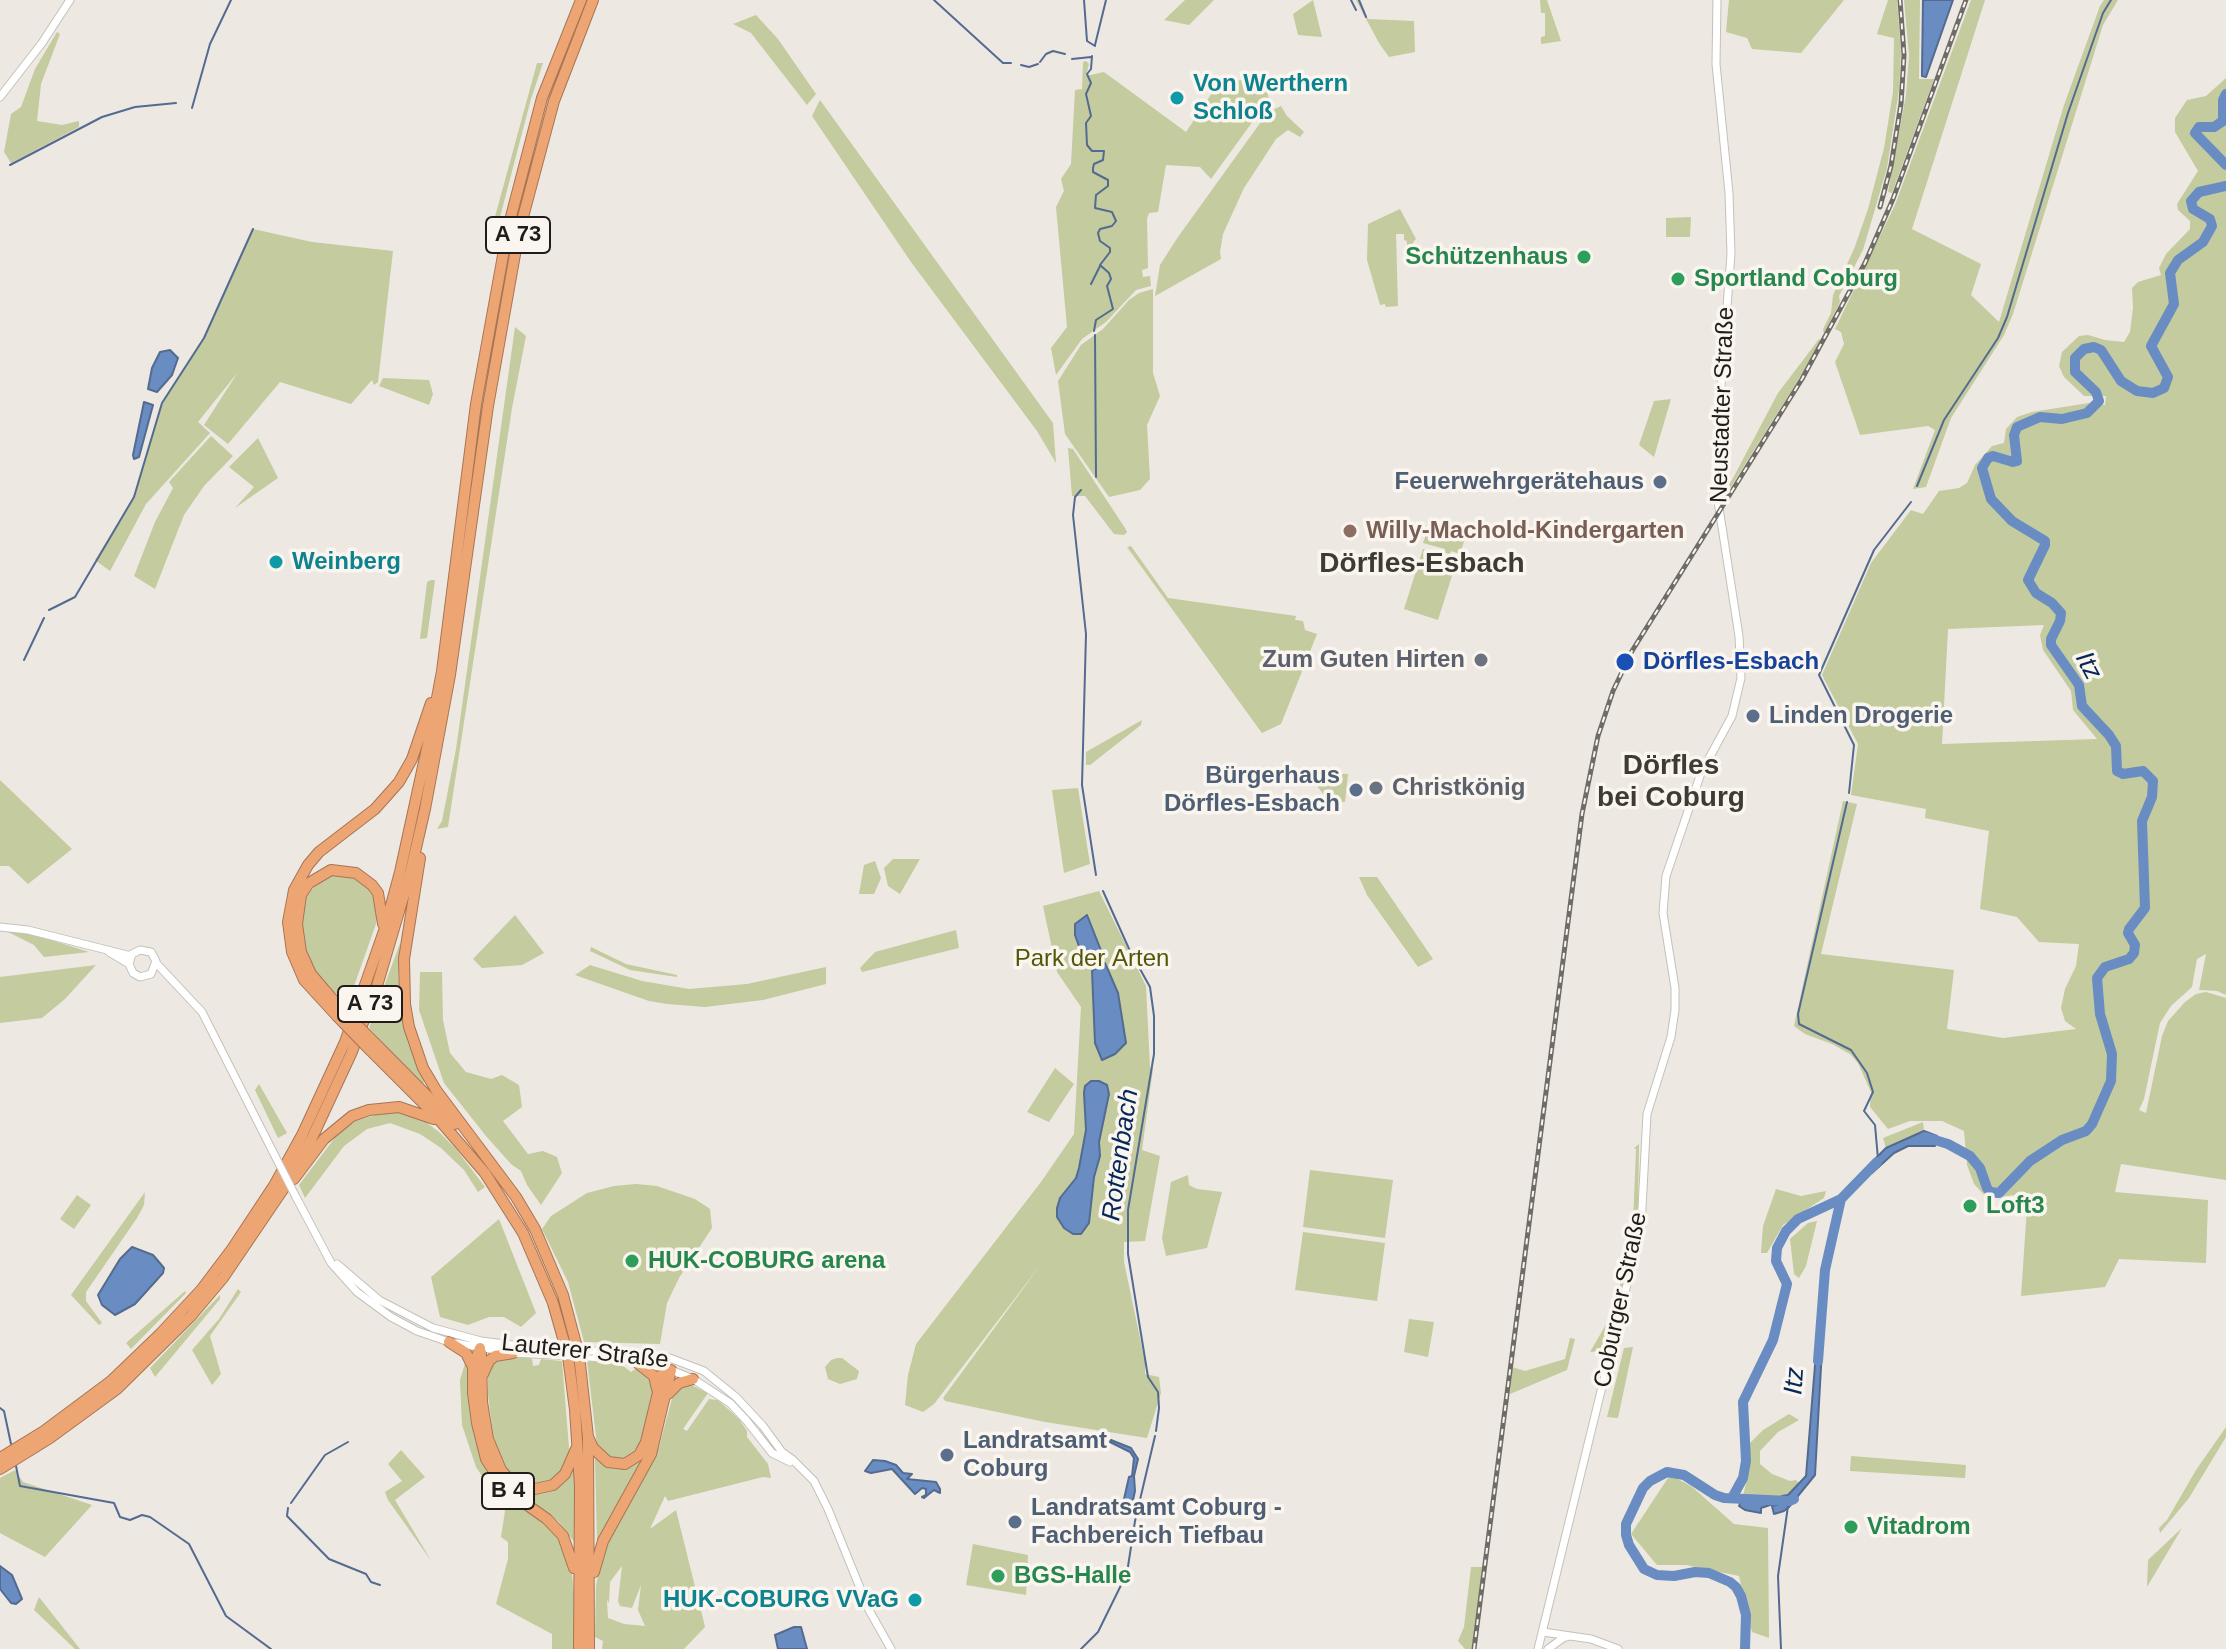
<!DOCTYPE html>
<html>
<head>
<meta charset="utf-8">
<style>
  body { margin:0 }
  canvas { display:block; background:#ede8e1 }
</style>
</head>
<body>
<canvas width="2226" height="1649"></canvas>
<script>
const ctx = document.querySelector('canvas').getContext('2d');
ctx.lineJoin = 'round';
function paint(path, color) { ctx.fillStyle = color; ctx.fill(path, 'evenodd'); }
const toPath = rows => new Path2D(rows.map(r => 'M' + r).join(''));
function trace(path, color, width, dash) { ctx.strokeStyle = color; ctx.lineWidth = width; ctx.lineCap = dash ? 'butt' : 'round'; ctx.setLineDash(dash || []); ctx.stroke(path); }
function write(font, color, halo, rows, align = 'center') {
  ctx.font = font + ' Helvetica,sans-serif'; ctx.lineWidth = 7; ctx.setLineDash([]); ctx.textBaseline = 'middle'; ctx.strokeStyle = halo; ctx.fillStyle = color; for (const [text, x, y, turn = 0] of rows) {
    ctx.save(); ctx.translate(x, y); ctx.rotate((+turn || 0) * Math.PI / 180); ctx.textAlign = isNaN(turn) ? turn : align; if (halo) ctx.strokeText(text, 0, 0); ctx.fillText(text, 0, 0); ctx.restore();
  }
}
const green = toPath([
  [1185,0,1214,0,1189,25,1164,20],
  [1313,0,1322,37,1298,35,1293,14],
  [1356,0,1360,0,1368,19,1414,21,1415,52,1389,57,1379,43],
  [1540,0,1547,0,1561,41,1541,44,1541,37,1545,36,1545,13,1541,13],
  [1729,0,1844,0,1801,53,1752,49,1747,38,1726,32],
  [1888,0,1897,0,1901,53,1899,90,1887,168,1863,250,1839,296,1840,302,1824,334,1823,329,1831,313,1833,295,1854,249,1868,209,1884,148,1893,92,1894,38,1877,34],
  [1904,0,1920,0,1919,79,1934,79,1892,193,1888,192,1906,95,1909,55],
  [1971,0,1985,0,1912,229,1981,264,1971,295,1999,322,2064,105,2100,6,2104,0,2118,0,2103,25,2013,314,2004,335,1951,418,1926,487,1913,489,1935,430,1928,426,1860,435,1835,362,1844,344,1841,332,1835,329,1895,205],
  [756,15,778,39,816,94,807,105,751,33,733,24],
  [57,32,60,34,41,84,37,121,62,125,79,121,79,127,11,163,4,152,11,114,21,107,35,69],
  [1086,61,1089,64,1086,76,1104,72,1186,132,1220,81,1264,79,1269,99,1211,179,1200,167,1166,165,1158,212,1149,213,1147,219,1148,268,1142,270,1143,277,1150,276,1151,286,1136,290,1106,322,1082,339,1056,375,1051,348,1067,327,1056,207,1064,191,1061,179,1071,164,1075,90,1082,89,1083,62],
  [537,63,543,63,531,99,499,221,493,224],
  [2226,78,2226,995,2217,991,2199,990,2206,954,2197,959,2192,987,2171,1006,2160,1023,2144,1099,2139,1110,2146,1113,2162,1036,2168,1021,2185,1002,2196,994,2206,992,2226,998,2226,1180,2121,1164,2115,1192,2208,1200,2206,1263,2119,1259,2105,1287,2021,1296,2028,1193,1988,1199,1974,1184,1967,1165,1964,1131,1942,1121,1910,1121,1888,1129,1870,1107,1871,1092,1858,1063,1850,1054,1832,1044,1805,1034,1794,1026,1843,801,1857,804,1821,954,1954,970,1947,1029,2003,1038,2076,1029,2065,1021,2061,1008,2065,989,2076,966,2079,944,2039,942,2017,917,1980,909,1989,831,1925,818,1926,809,1851,795,1858,744,1822,675,1871,563,1911,510,1923,514,1939,491,1959,488,1967,483,1975,465,1992,446,2004,443,2006,429,2017,417,2032,412,2089,403,2105,405,2106,396,2084,396,2064,377,2059,366,2062,352,2079,336,2088,335,2105,340,2124,342,2130,332,2133,308,2132,288,2138,282,2161,275,2159,268,2166,254,2190,229,2190,221,2178,210,2177,204,2198,171,2175,132,2175,118,2187,100,2206,96],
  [2044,625,2040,635,2043,650,2071,691,2073,710,2097,739,1942,744,1948,629],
  [820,100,1053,423,1056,463,1037,431,911,262,812,116],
  [1281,106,1287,116,1304,132,1300,137,1288,130,1276,139,1244,188,1223,234,1220,252,1221,259,1155,296,1160,265,1178,237,1268,112],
  [1400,209,1416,239,1413,242,1416,253,1407,253,1407,241,1404,240,1404,234,1396,234,1398,306,1386,307,1385,304,1380,305,1367,260,1368,224],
  [1691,217,1690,237,1666,237,1666,218],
  [253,229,312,242,393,251,378,382,374,385,372,380,351,404,280,382,228,444,204,425,238,372,198,422,210,433,146,504,110,571,95,560,134,497,162,403,204,338],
  [1153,289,1153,373,1160,396,1147,425,1150,479,1140,490,1109,497,1065,434,1058,381,1081,345,1103,329,1129,300,1139,293],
  [515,327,526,336,512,408,448,827,437,829,442,821,456,749],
  [1819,339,1822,342,1724,498,1723,491,1732,480,1778,393],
  [383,378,429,380,433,394,429,405,379,386],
  [1671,399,1654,457,1639,445,1654,401],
  [211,436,233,456,204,486,184,515,155,589,134,576,155,522,173,488,169,482],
  [258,438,278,478,235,508,254,487,229,467],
  [1068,448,1073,449,1125,528,1127,532,1124,535,1114,534,1085,496,1072,496],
  [1431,520,1467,532,1460,554,1451,551,1450,554,1445,553,1445,549,1423,543],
  [1131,546,1168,598,1296,616,1295,620,1303,621,1305,630,1317,634,1281,724,1262,733,1259,729,1127,547],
  [1423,549,1457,560,1438,620,1404,609],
  [431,580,435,580,427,638,420,639,427,582],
  [1142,720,1141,725,1090,765,1086,765,1086,752],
  [1307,772,1348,774,1345,802,1329,802],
  [0,780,72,849,28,884,9,866,0,866],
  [1078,788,1090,864,1064,873,1052,790],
  [893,859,920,859,900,894,888,886,884,868],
  [875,861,881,878,874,894,859,894,864,865],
  [343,872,369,885,377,903,376,924,348,1003,324,984,307,958,302,932,304,901,319,880],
  [1359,877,1377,877,1433,959,1418,967,1367,895],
  [1099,891,1146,986,1150,1068,1153,1069,1142,1150,1160,1156,1145,1241,1124,1242,1124,1262,1145,1362,1145,1374,1159,1377,1161,1393,1147,1438,1045,1422,945,1401,943,1398,1042,1263,934,1404,923,1412,905,1405,908,1375,916,1344,1041,1182,1074,1134,1081,1007,1057,972,1043,906],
  [515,915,544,953,522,965,482,968,473,959],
  [4,930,29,933,89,952,44,957,34,945],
  [956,930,959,948,862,972,860,968,875,952],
  [400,943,398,978,402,1012,408,1043,425,1080,423,1084,369,1028],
  [591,947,626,964,677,975,677,977,630,970,590,951],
  [96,965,65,999,42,1018,0,1023,0,977],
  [590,965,642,981,689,989,747,984,826,967,826,984,763,1000,705,1007,667,1004,649,1001,575,975],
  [420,972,442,972,443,1020,450,1053,466,1072,491,1079,502,1075,519,1085,522,1107,503,1121,528,1154,543,1151,557,1157,562,1173,541,1205,527,1185,521,1171,511,1164,486,1136,444,1083,419,1010],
  [1055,1068,1074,1084,1049,1122,1027,1112],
  [259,1084,287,1133,278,1138,255,1090],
  [399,1112,423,1120,439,1132,456,1149,485,1187,478,1192,464,1170,441,1148,420,1134,390,1123,367,1129,344,1146,305,1198,299,1185,337,1135,356,1121,379,1114],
  [1923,1122,1924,1131,1886,1148,1883,1138],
  [1639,1144,1638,1207,1630,1258,1606,1347,1600,1351,1590,1352,1608,1321,1619,1290,1633,1223,1636,1149,1634,1148],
  [1310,1170,1393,1180,1385,1238,1303,1227],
  [1188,1175,1189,1185,1197,1189,1222,1192,1207,1248,1166,1256,1162,1238,1171,1182],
  [636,1184,657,1186,695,1199,710,1209,712,1228,679,1278,667,1303,660,1344,584,1342,568,1282,542,1229,551,1216,587,1193,614,1186],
  [1776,1189,1801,1196,1826,1191,1824,1198,1783,1225,1767,1253,1761,1253,1763,1226],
  [145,1192,144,1205,137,1218,86,1292,86,1301,102,1323,99,1325,71,1295],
  [77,1195,91,1205,74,1229,60,1219],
  [499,1219,536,1313,521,1327,504,1317,489,1317,468,1325,440,1317,431,1277],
  [1817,1221,1806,1266,1799,1278,1794,1274,1790,1239,1808,1223],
  [1303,1232,1385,1243,1377,1301,1295,1290],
  [238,1289,241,1292,210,1336,221,1374,212,1385,192,1350,219,1319],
  [185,1291,186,1293,131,1349,126,1343],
  [220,1295,220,1299,155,1377,150,1368],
  [1409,1319,1434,1322,1428,1357,1404,1352],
  [1570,1338,1575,1339,1567,1370,1510,1394,1512,1367,1525,1371,1565,1359],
  [1633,1347,1618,1418,1607,1417,1624,1348],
  [506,1356,528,1357,532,1359,533,1366,539,1365,541,1359,562,1361,570,1460,556,1478,547,1483,527,1483,510,1474,504,1466,494,1441,488,1395,488,1373,494,1362],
  [467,1357,489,1470,562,1539,571,1563,574,1595,574,1649,552,1649,552,1634,496,1604,508,1559,508,1542,501,1537,505,1511,476,1467,462,1425,460,1380],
  [837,1358,842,1358,859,1371,857,1379,840,1384,828,1379,825,1367,831,1360],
  [587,1361,622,1365,631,1372,637,1368,650,1376,653,1391,642,1440,630,1457,621,1460,606,1456,597,1445],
  [687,1383,708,1393,683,1429,687,1431,709,1399,718,1400,739,1419,747,1431,747,1437,768,1464,771,1478,763,1477,668,1501,665,1496,650,1529,676,1510,705,1627,684,1649,602,1649,603,1641,595,1637,596,1586,600,1563,614,1529,642,1482,659,1447,674,1391],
  [622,1566,618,1601,620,1606,632,1608,641,1585,638,1610,645,1626,624,1624,608,1618,607,1600,609,1603,610,1582],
  [1789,1414,1799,1420,1778,1432,1760,1451,1760,1464,1772,1474,1790,1481,1796,1480,1800,1484,1788,1495,1773,1497,1743,1496,1750,1466,1750,1443,1763,1430],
  [2226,1427,2226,1437,2189,1498,2160,1533,2159,1528,2167,1520,2196,1470],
  [401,1450,425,1477,395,1500,432,1562,388,1500,385,1492,402,1481,388,1464],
  [645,1454,597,1545,595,1458,610,1468,620,1469,638,1462],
  [1851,1456,1966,1465,1965,1478,1850,1471],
  [575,1466,575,1543,558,1521,505,1482,527,1491,570,1473],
  [15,1470,23,1482,92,1505,45,1557,0,1533,0,1478],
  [1670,1475,1691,1486,1734,1524,1768,1528,1769,1638,1752,1632,1739,1576,1686,1565,1657,1565,1631,1534],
  [2182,1528,2147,1587,2148,1560],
  [973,1544,1028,1555,1026,1595,966,1585],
  [1471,1567,1483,1567,1472,1649,1465,1649,1458,1641,1464,1627],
  [39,1597,80,1649,75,1649,34,1610]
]);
const water = toPath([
  [1923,0,1953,0,1926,77,1922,76,1922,72,1923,0],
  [170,350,178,358,172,375,157,392,148,389,152,368,160,352,170,350],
  [144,402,153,405,139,457,134,459,133,455,144,402],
  [1087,915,1102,953,1094,962,1081,952,1075,935,1075,924,1087,915],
  [1105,963,1118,993,1126,1043,1115,1054,1102,1060,1095,1043,1092,971,1105,963],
  [1091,1081,1099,1081,1107,1085,1109,1094,1099,1142,1100,1156,1094,1177,1089,1223,1081,1234,1073,1234,1064,1228,1057,1217,1057,1208,1060,1198,1076,1178,1079,1168,1086,1130,1084,1093,1085,1086,1091,1081],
  [1924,1131,1937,1136,1935,1146,1908,1146,1894,1153,1872,1173,1869,1165,1886,1148,1924,1131],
  [132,1247,153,1255,164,1268,163,1273,135,1304,115,1315,102,1305,98,1295,120,1259,132,1247],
  [1822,1349,1815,1475,1789,1507,1784,1511,1774,1514,1772,1506,1780,1504,1782,1496,1788,1495,1806,1476,1816,1353,1822,1349],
  [1111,1440,1131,1448,1138,1459,1134,1476,1135,1491,1131,1509,1128,1510,1124,1499,1129,1477,1132,1476,1134,1458,1130,1452,1110,1442,1111,1440],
  [873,1460,885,1461,896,1465,903,1473,912,1474,907,1479,936,1482,940,1489,940,1493,934,1490,924,1498,922,1497,926,1495,926,1489,922,1488,915,1494,892,1469,871,1473,865,1471,873,1460],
  [1743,1496,1773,1497,1773,1504,1761,1508,1761,1513,1745,1510,1739,1506,1743,1496],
  [0,1566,12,1575,22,1599,16,1604,11,1603,0,1589,0,1566],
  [794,1627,801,1627,807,1649,778,1649,775,1635,794,1627]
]);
const stream = toPath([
  [934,0,1003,63,1011,63],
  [1084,0,1087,41,1095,46],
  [1351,0,1356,10],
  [1359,0,1366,17],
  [1095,45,1106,0],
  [1092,56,1091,69,1087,74,1091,83,1086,94,1091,116,1086,123,1087,145,1092,151,1104,151,1103,160,1094,164,1093,168,1093,172,1108,180,1108,186,1096,195,1095,208,1112,212,1116,221,1112,226,1100,229,1098,233,1100,241,1110,248,1110,252,1100,265,1109,273,1111,279,1107,286,1113,309,1096,320,1094,331],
  [1072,59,1091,57],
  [1040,62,1046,54,1053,51,1065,54],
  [1021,65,1029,67,1038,64],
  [192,108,210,44,231,0],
  [10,165,102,117,135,107,176,103],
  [1091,284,1100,266],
  [1095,335,1096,477],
  [1917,486,1944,420,1998,338,2007,317,2068,113,2103,13,2111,0],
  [1081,490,1075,497,1073,515,1086,634,1082,785,1096,875],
  [49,610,75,597,134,497,162,403,204,338,253,229],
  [24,660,44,618],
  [1849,793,1854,745,1819,675,1874,550,1911,502],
  [1847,802,1798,1014,1799,1024,1851,1050,1867,1073,1873,1092,1864,1111,1875,1125,1878,1159],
  [1103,891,1130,951,1150,987,1154,1016,1154,1054,1128,1210,1128,1254,1148,1377,1158,1392,1159,1408,1156,1431],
  [0,1408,4,1411,11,1444],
  [16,1466,20,1486,114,1503,120,1517,130,1520,142,1515,150,1517,189,1544,226,1616,271,1649],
  [291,1503,325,1455,348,1442],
  [288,1508,287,1516,329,1559,366,1574,371,1582,380,1585],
  [1128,1510,1136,1517],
  [1081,1649,1098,1632,1127,1573,1135,1521,1155,1436],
  [1781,1649,1778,1576,1788,1506]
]);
const river = toPath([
  [2226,94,2223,100,2223,121,2214,127,2199,127,2195,133,2226,165],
  [1925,1137,1948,1144,1970,1156,1980,1168,1987,1188,1990,1192,1999,1193,2030,1161,2062,1140,2086,1131,2092,1124,2111,1081,2112,1054,2100,1014,2097,978,2105,967,2129,959,2134,953,2135,945,2128,933,2129,929,2145,908,2142,821,2152,797,2153,781,2143,771,2123,774,2117,771,2116,746,2109,735,2082,706,2079,685,2051,645,2051,639,2060,621,2061,613,2052,603,2036,593,2028,580,2045,545,2045,541,2012,521,1991,499,1982,468,1988,458,1993,456,2013,462,2017,461,2014,435,2017,427,2040,417,2062,419,2087,413,2099,401,2096,392,2075,372,2075,358,2084,349,2094,347,2101,350,2121,381,2137,391,2153,393,2164,388,2168,377,2151,346,2174,304,2170,273,2178,260,2203,242,2212,226,2210,219,2193,209,2191,201,2199,192,2226,186],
  [1818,1361,1825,1270,1841,1199,1877,1162],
  [1732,1498,1743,1478,1746,1461,1743,1402,1773,1340,1787,1284,1776,1261,1777,1248,1786,1231,1798,1219,1841,1199],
  [1745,1649,1746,1615,1741,1596,1736,1587,1730,1582,1709,1573,1695,1572,1674,1576,1657,1575,1644,1569,1629,1545,1626,1535,1626,1524,1643,1488,1650,1481,1667,1472,1684,1475,1715,1495,1724,1498,1789,1501,1794,1499]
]);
const minor = toPath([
  [0,97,42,43,70,0],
  [0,927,28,930,131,956],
  [109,952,129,964,133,973,140,977,151,974,156,961,151,952,140,950,132,954,129,964],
  [157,964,202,1012,273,1152],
  [296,1197,331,1263,357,1292,391,1317,417,1331,449,1342,513,1353,554,1355],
  [337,1264,379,1300,433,1328,481,1341,552,1350],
  [593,1351,667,1357,704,1371,736,1397,763,1426,782,1452,792,1459,814,1481,828,1509,869,1610,891,1649],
  [579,1356,635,1361,671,1370,693,1379,730,1403,746,1420,772,1453,790,1462],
  [1543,1632,1591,1639,1618,1649],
  [1538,1649,1641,1227,1647,1114,1671,1037,1675,1010,1675,988,1663,913,1666,876,1701,773,1732,716,1741,678,1739,636,1717,495,1720,399,1731,254,1729,193,1716,64,1717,0],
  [1548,1649,1563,1638,1570,1636]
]);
const highway = toPath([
  [420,858,404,959,405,1004,409,1027,423,1068,436,1090,516,1197,535,1229,563,1295,579,1355,588,1437,589,1649],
  [340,1008,311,974,301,952,297,924,301,895,309,883,331,870,356,873,372,885,378,893,383,924],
  [337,1016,304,980,292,952,288,922,294,890,308,865,319,852,375,809,399,782,412,759,431,703],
  [375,1043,455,1124],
  [370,1050,435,1115,485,1173,523,1233,553,1303,568,1356,575,1410,580,1486,579,1649],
  [294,1179,324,1139,352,1116,369,1110,399,1107,434,1119],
  [449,1342,466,1353,473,1367],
  [480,1348,473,1367,473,1393,477,1423,486,1459,506,1490,547,1519,563,1536,574,1568],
  [481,1352,482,1402,488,1439,501,1470,509,1479,535,1489,553,1485,565,1474,576,1449],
  [635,1361,654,1376,657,1389],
  [483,1374,489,1361,495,1356,513,1353],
  [668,1394,679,1383,693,1379],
  [589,1439,593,1448,608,1462,625,1464,639,1455,646,1442,664,1368],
  [0,1458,44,1431,111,1381,161,1333,201,1290,232,1249,275,1184,302,1135,345,1042,384,931,400,872,431,730,442,671,476,404,508,228,542,98,581,0],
  [0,1469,50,1438,117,1389,191,1316,223,1278,284,1188,312,1138,351,1054,377,986,410,874,425,809,450,675,488,406,519,232,554,101,593,0],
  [594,1572,603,1541,651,1454,671,1370]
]);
const rail = toPath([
  [1880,207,1891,166,1901,104,1904,55,1900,0],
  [1474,1649,1582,814,1598,736,1613,691,1632,651,1802,379,1865,263,1893,199,1966,0]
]);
const minorBridge = toPath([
  [273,1152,296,1197],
  [552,1350,593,1351],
  [554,1355,579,1356]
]);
const highwayBridge = toPath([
  [340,1008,375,1043],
  [337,1016,370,1050]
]);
const markers = [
  [1177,98,8,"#0f9aa8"],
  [1584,257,8,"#2e9e5b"],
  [1678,279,8,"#2e9e5b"],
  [1660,482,8,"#5c6f8a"],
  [1350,531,8,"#8d6e63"],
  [276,562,8,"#0f9aa8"],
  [1481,660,8,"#6b7280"],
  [1625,662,10,"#1a4fb4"],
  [1753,716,8,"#5c6f8a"],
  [1376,788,8,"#6b7280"],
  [1356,790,8,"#5c6f8a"],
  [1970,1206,8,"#2e9e5b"],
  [632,1261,8,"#2e9e5b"],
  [947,1455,8,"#5c6f8a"],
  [1015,1522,8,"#5c6f8a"],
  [1851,1527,8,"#2e9e5b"],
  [998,1576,8,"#2e9e5b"],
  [915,1600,8,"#0f9aa8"]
];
const shields = [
  [518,235,64],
  [370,1004,64],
  [508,1491,52]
];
const shieldNames = [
  ["A 73",518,235],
  ["A 73",370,1004],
  ["B 4",508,1491]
];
const cultureNames = [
  ["Von Werthern",1193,84],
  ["Schloß",1193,112],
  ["Weinberg",292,562],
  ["HUK-COBURG VVaG",899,1600,"right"]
];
const leisureNames = [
  ["Schützenhaus",1568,257,"right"],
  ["Sportland Coburg",1694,279],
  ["Loft3",1986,1206],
  ["HUK-COBURG arena",648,1261],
  ["Vitadrom",1867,1527],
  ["BGS-Halle",1014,1576]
];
const streetNames = [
  ["Neustadter Straße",1723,405,-88],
  ["Coburger Straße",1621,1300,-78],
  ["Lauterer Straße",585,1352,6]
];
const serviceNames = [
  ["Feuerwehrgerätehaus",1644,482,"right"],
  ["Linden Drogerie",1769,716],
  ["Bürgerhaus",1340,776,"right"],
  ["Dörfles-Esbach",1340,804,"right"],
  ["Landratsamt",963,1441],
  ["Coburg",963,1469],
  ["Landratsamt Coburg -",1031,1508],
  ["Fachbereich Tiefbau",1031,1536]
];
const educationNames = [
  ["Willy-Machold-Kindergarten",1366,531]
];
const worshipNames = [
  ["Zum Guten Hirten",1465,660],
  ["Christkönig",1392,788,"left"]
];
const transitNames = [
  ["Dörfles-Esbach",1643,662]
];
const parkNames = [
  ["Park der Arten",1092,959]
];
const waterNames = [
  ["Itz",2088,666,62],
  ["Rottenbach",1121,1155,-82],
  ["Itz",1795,1381,-86]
];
const quarterNames = [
  ["Dörfles-Esbach",1422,564],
  ["Dörfles",1671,766],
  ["bei Coburg",1671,798]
];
paint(green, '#c4cb9e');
paint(water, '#698dc2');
trace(water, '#536b90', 2);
trace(stream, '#536b90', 2);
trace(river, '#698dc2', 10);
trace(minor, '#c5c1ba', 9);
trace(highway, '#a67555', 12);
trace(minor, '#fff', 7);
trace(highway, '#eea574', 10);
trace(rail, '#6f6c68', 5);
trace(rail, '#faf5ee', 2, [6]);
trace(minorBridge, '#c5c1ba', 9, []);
trace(highwayBridge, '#a67555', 12, []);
trace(minorBridge, '#fff', 7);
trace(highwayBridge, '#eea574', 10);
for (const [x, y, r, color] of markers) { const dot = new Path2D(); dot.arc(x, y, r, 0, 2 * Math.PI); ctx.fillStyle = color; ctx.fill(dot); trace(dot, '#faf5ee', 3); }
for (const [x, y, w] of shields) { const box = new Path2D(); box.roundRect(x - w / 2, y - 18, w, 36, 6); ctx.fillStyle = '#faf5ee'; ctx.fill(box); trace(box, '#1f1d1b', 2); }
write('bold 22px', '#1f1d1b', null, shieldNames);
write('bold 24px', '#0d838f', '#faf5ee', cultureNames, 'left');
write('bold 24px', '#27864d', '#faf5ee', leisureNames, 'left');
write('24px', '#1f1d1b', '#faf5ee', streetNames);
write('bold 24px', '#4e5e75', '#faf5ee', serviceNames, 'left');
write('bold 24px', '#785e54', '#faf5ee', educationNames, 'left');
write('bold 24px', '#5b616d', '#faf5ee', worshipNames, 'right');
write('bold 24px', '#164399', '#faf5ee', transitNames, 'left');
write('24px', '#525808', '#faf5ee', parkNames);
write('italic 26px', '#062858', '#faf5ee', waterNames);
write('bold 28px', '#3e3b35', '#faf5ee', quarterNames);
</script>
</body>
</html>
